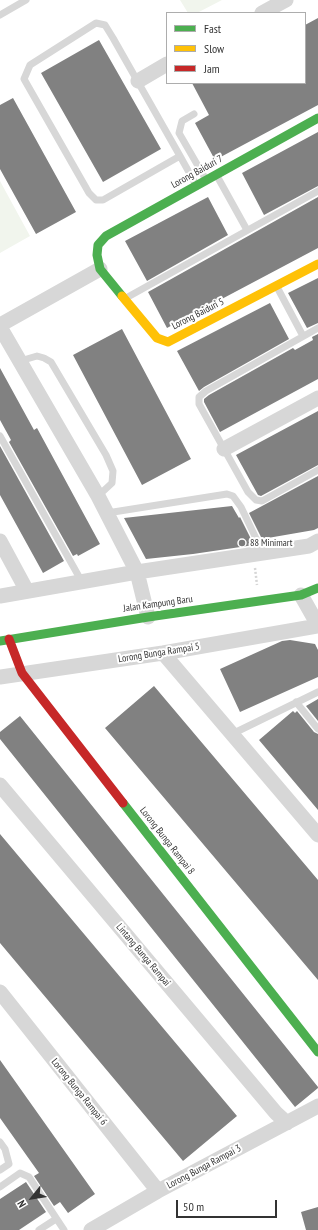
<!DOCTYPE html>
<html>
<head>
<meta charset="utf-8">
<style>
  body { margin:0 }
  #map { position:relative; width:318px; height:1230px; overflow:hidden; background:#fff; font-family:"PT Sans Narrow",sans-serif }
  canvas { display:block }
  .legend { position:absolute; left:166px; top:12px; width:140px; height:72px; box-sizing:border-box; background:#fff; border:1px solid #adadad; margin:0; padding:5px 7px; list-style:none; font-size:12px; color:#333 }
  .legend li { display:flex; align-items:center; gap:8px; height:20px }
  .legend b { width:20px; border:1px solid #adadad }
  .north { position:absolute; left:12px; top:1178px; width:40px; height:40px; -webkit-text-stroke:3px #fff; paint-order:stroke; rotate:240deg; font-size:11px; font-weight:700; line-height:16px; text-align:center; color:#333 }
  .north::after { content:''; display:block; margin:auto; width:14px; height:18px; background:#333; clip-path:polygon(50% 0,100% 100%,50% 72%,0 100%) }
  .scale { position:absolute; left:176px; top:1200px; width:101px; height:18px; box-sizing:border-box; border:2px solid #333; border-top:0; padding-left:5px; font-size:12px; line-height:14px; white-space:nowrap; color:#333; -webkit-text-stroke:3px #fff; paint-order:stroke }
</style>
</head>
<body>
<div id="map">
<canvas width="318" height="1230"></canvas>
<ul class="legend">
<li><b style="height:5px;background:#4caf50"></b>Fast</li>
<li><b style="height:5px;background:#ffc107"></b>Slow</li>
<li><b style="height:5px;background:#c62828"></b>Jam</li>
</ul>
<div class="north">N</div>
<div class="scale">50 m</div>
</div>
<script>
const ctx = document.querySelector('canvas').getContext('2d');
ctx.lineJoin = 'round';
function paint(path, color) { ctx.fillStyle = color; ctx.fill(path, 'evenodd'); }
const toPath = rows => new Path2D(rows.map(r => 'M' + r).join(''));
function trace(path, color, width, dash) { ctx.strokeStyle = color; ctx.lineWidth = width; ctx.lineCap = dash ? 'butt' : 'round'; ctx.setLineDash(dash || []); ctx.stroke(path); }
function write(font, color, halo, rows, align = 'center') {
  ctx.font = font + ' "PT Sans Narrow",sans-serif'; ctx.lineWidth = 4; ctx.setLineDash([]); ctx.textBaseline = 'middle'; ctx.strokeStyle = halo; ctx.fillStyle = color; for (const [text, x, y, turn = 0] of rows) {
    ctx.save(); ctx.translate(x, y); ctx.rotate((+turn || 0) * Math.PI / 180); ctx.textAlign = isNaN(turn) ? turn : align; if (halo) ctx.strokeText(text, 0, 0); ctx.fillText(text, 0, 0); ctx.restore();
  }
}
const green = toPath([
  [180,0,222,0,197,13,188,13],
  [0,181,30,236,0,253]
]);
const building = toPath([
  [318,18,318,105,215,160,195,123,209,115,192,83,305,83,305,25],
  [99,40,161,149,103,182,41,73],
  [13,98,76,212,36,234,0,169,0,105],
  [318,132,318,186,264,215,242,173],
  [208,197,228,235,147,281,125,241],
  [318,197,318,248,167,328,148,292],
  [318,278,318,323,307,328,288,293],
  [270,303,289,339,204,387,199,391,177,351],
  [122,329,191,459,142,485,73,355],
  [318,334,318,379,220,432,204,402,204,399,209,395,293,348,295,350,313,340,312,337],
  [0,368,34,430,37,428,100,544,78,556,77,554,73,556,9,442,11,440,0,420],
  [318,411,318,465,261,496,258,495,236,455],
  [0,446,64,561,43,573,0,495],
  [318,476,318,528,314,530,262,539,249,513],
  [232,506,239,518,240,517,254,545,193,554,146,559,124,518],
  [290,640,315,644,318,650,318,677,240,712,220,669,282,641],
  [154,686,318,880,318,980,105,728],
  [318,699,318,721,306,706],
  [293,711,295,713,297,711,314,732,318,734,318,810,259,740],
  [20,716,318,1087,318,1088,295,1107,0,739,0,732],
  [0,834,237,1116,183,1161,0,943],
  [0,1060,95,1194,68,1213,60,1202,54,1206,34,1176,39,1173,0,1118],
  [26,1182,46,1212,19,1230,0,1230,0,1199],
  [318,1207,318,1230,306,1230,301,1212]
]);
const path = toPath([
  [255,568,257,585]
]);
const lane = toPath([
  [0,15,26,0],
  [194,114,182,121,179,133,205,178],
  [180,156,103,200,96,200,89,193,24,79,30,65,96,23,105,25,113,38,180,156,195,183],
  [217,176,247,230],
  [277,287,303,336],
  [126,298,318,191],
  [318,328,206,391,199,397,199,404,248,492,256,500,262,501,318,470],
  [20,361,37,356,44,358,51,362,106,455,113,471,112,483,98,496],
  [0,436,82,582],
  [107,513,227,494,233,496,241,507,263,553],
  [296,702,318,729],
  [232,734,318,692],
  [0,1142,5,1149,9,1164,0,1170],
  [0,1187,20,1173,29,1177,64,1230],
  [39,1230,56,1219]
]);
const street = toPath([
  [262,13,286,0],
  [138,81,167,64],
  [0,325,100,269],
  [0,327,98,496,137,572,148,617],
  [224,449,318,398],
  [0,541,27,591],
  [301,595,318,625],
  [0,596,137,572,309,546,318,541],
  [163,653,318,835],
  [0,677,163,653,318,626],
  [0,785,276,1113,287,1123],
  [0,992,158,1191],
  [91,1230,158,1191,318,1106]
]);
const fast = toPath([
  [122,296,100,269,97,255,98,245,106,236,318,118],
  [0,641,148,617,301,595,318,588],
  [123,803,318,1052]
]);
const slow = toPath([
  [122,296,157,338,168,342,318,264]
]);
const jam = toPath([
  [9,639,22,673,123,803]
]);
const markers = [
  [242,543,4,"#7a7a7a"]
];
const streetNames = [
  ["Lorong Baiduri 7",197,172,-29],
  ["Lorong Baiduri 5",198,314,-27],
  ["Jalan Kampung Baru",158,604,-8],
  ["Lorong Bunga Rampai 5",159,653,-9],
  ["Lorong Bunga Rampai 8",167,841,52],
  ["Lintang Bunga Rampai",143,955,50],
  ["Lorong Bunga Rampai 6",79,1092,51],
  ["Lorong Bunga Rampai 3",204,1167,-28]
];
const poiNames = [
  ["88 Minimart",250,543]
];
paint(green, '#f1f5ed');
paint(building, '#818181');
trace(path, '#d6d6d6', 2.5, [2, 2]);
trace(lane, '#d7d7d7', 7);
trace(street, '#d7d7d7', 15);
trace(fast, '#4caf50', 9);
trace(slow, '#ffc107', 9);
trace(jam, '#c62828', 9);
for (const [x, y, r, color] of markers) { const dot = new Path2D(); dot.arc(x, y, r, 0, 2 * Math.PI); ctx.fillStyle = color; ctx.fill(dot); trace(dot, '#fff', 1.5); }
write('10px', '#333', '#fff', streetNames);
write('10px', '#333', '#fff', poiNames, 'left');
</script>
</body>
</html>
